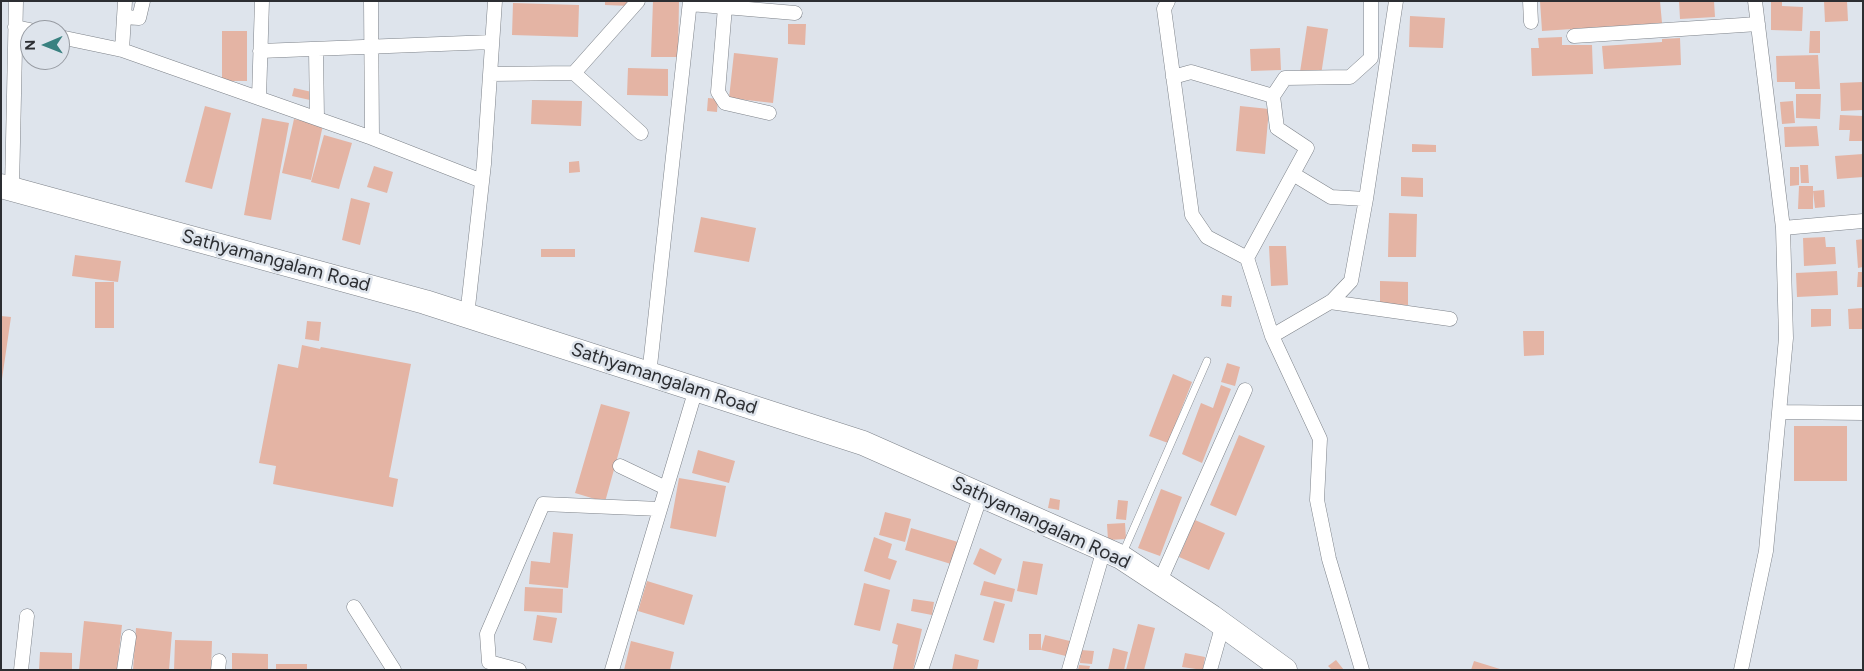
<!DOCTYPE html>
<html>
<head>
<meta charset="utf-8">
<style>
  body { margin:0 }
  #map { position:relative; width:1864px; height:671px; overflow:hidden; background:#dee4ec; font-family:Figtree,sans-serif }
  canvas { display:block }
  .frame { position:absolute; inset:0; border:2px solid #2c2e32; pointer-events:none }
  .north { position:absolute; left:20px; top:20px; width:50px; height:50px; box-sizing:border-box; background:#dee4ec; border:1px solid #979ba2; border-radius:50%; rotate:269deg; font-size:14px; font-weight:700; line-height:20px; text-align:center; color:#2c2e32 }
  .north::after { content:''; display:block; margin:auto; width:18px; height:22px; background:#398180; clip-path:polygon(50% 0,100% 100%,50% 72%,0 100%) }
</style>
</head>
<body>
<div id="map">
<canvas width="1864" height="671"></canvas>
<div class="frame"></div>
<div class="north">N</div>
</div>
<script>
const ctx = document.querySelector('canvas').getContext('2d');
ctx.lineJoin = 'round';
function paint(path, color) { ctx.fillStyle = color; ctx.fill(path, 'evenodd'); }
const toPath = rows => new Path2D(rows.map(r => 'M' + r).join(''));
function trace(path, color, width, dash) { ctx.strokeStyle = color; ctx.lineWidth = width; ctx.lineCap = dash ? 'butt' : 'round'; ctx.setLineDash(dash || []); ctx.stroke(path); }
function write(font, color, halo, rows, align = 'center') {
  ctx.font = font + ' Figtree,sans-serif'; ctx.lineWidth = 5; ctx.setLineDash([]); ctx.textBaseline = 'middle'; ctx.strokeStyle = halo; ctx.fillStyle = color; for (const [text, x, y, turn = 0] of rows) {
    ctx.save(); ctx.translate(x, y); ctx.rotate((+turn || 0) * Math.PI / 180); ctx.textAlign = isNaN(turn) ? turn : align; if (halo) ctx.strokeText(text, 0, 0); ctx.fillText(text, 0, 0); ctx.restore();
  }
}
const building = toPath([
  [605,1,630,1,630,6,605,5],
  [653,1,679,1,678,57,651,57],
  [1540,1,1660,1,1662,23,1542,31],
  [1679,1,1714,1,1715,17,1680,19],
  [1771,1,1782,1,1782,6,1803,7,1802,31,1771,30],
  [1824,1,1847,1,1848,21,1825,22],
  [513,3,579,5,578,37,512,35],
  [1410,16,1445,18,1443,48,1409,47],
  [788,24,806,24,805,45,788,44],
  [1307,26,1328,29,1321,75,1300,72],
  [222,31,247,31,247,81,222,81],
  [1810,31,1820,31,1820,53,1809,53],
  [1562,37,1562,45,1592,45,1593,74,1532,76,1531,48,1539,48,1538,38],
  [1680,38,1681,65,1604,69,1602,46,1662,42,1662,39],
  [1280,48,1281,70,1251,71,1250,49],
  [734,53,778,58,773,103,729,98],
  [1818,55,1820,89,1795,89,1795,82,1777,82,1776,56],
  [628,68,668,69,668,96,627,95],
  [1863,82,1863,110,1841,111,1840,83],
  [294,88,312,92,310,100,292,96],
  [1796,94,1821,94,1820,119,1796,118],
  [708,98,718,99,717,112,707,111],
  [532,100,582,101,581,126,531,124],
  [1793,101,1795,123,1782,124,1780,102],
  [205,106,231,113,212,189,185,182],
  [1240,106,1269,109,1265,154,1236,151],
  [1840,115,1863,116,1863,141,1849,141,1850,130,1839,130],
  [262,118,289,123,271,220,244,215],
  [294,119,323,125,311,180,282,173],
  [1817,126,1819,146,1785,147,1784,127],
  [324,135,352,143,339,189,311,182],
  [1412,144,1436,145,1436,152,1412,152],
  [1863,154,1863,177,1837,179,1835,156],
  [579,161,580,172,569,173,569,162],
  [1800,165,1808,165,1809,183,1801,183],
  [374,166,393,172,387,193,367,187],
  [1790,167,1799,167,1799,185,1790,186],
  [1401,177,1423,178,1423,197,1401,196],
  [1799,186,1813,186,1813,209,1798,209],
  [1824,190,1825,207,1815,208,1813,191],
  [351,198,370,203,360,245,342,240],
  [1389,213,1417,214,1416,257,1388,257],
  [701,217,756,228,749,262,694,252],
  [1825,237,1826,247,1835,247,1836,264,1804,266,1803,238],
  [1863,239,1863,267,1858,268,1856,240],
  [1269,246,1286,246,1288,285,1271,286],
  [541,249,575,249,575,257,541,257],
  [75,255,121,261,118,282,72,276],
  [1837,271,1838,295,1797,297,1796,273],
  [1858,272,1863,272,1863,287,1857,287],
  [1380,281,1408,282,1408,305,1380,304],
  [95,282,114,282,114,328,95,328],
  [1222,295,1232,296,1231,307,1221,306],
  [1863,308,1863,329,1849,329,1848,309],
  [1811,309,1831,309,1831,326,1811,327],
  [1,316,11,317,2,379,1,379],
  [307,321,321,322,319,341,305,339],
  [1523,331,1544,331,1544,355,1524,356],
  [302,345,320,349,321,347,411,364,389,477,398,479,393,507,273,484,276,466,259,463,278,364,298,368],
  [1227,363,1240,367,1235,386,1221,382],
  [1173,374,1192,382,1168,443,1149,436],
  [1221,385,1231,389,1202,463,1182,454,1201,403,1213,408],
  [601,404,630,412,605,502,575,493],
  [1794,426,1847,426,1847,481,1794,481],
  [1239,435,1265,446,1236,516,1210,505],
  [698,450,735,461,729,483,692,473],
  [679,478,726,486,716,537,670,528],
  [1161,489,1182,497,1160,556,1138,548],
  [1050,498,1060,500,1059,510,1048,508],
  [1118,500,1128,501,1126,520,1116,519],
  [885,512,911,519,905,542,879,535],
  [1195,520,1225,533,1209,570,1179,557],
  [1125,523,1126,539,1108,540,1107,524],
  [911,528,958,542,951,564,905,550],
  [553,532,573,534,568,588,529,584,531,561,550,563],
  [874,537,892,544,888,558,897,561,890,580,864,571],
  [980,548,1002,559,995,575,973,564],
  [1023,561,1043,564,1037,595,1017,591],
  [647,581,693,595,684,625,638,611],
  [984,581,1015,589,1012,602,980,595],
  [864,583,890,590,880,631,854,625],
  [525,587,563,589,562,613,524,611],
  [913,599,934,602,932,615,911,611],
  [994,601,1005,604,994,643,983,640],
  [537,615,557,618,552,643,533,640],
  [84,621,122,625,117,670,79,670],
  [897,623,922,629,913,670,893,669,898,645,892,643],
  [1138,624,1155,628,1144,670,1126,670],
  [136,628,172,632,169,670,133,670],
  [1029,634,1041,634,1041,650,1029,650],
  [1045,635,1074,642,1070,657,1041,650],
  [175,640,212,641,211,670,174,670],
  [631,641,674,652,670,670,624,670],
  [1113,648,1128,652,1124,670,1108,670],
  [1081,650,1094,651,1092,664,1080,663],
  [40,652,72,653,72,670,39,670],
  [232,653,268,654,268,670,232,670],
  [1185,653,1205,657,1203,670,1182,667],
  [955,654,979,660,977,670,952,670],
  [1336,660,1344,670,1332,670,1328,666],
  [1474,661,1500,669,1499,670,1471,670],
  [276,664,307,664,307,670,276,670],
  [1079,665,1090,666,1089,670,1078,670]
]);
const lane = toPath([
  [1122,555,1207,361]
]);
const street = toPath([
  [371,1,372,138],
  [1168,1,1164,9,1192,215,1207,237,1247,258,1272,336,1320,439,1317,500,1329,559,1362,670],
  [1530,1,1531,22],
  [690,4,795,13],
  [725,7,718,92,725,103,769,113],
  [124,17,139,18,143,1],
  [15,27,30,30],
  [1574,36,1758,24],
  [60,37,122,50,372,138,482,181],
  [122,50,125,1],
  [316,50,317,118],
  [260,51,492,42],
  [574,73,638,1],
  [490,74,574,73,641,133],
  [1173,77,1191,72,1273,96],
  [259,98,262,1],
  [1293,174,1331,197,1366,199],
  [12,189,16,1],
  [1783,228,1863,221],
  [1247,258,1307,148,1277,128,1273,96,1285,78,1350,77,1371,58,1371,1],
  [1330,302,1450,319],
  [467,316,484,164,495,1],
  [1272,336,1332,301,1351,281,1366,199,1396,1],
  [649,375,690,1],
  [1779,412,1863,413],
  [620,466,666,488],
  [1160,581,1245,390],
  [354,607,394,670],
  [21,670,27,616],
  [124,670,129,637],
  [218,670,219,661],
  [519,670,489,662,487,634,543,504,660,509],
  [612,670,696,389],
  [921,670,981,495],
  [1069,670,1104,549],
  [1210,670,1223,624],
  [1741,670,1766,551,1786,338,1783,228,1755,1]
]);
const highway = toPath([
  [1,186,425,302,863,443,1121,557,1212,617,1285,670]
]);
const streetNames = [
  ["Sathyamangalam Road",276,261,15],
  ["Sathyamangalam Road",664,379,18],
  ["Sathyamangalam Road",1041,523,25]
];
paint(building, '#e4b4a4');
trace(lane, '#7d8289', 8);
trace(street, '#7d8289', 15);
trace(highway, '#7d8289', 25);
trace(lane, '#fff', 7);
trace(street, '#fff', 14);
trace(highway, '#fff', 24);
write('19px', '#2c2e32', '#dee4ec', streetNames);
</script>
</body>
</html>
